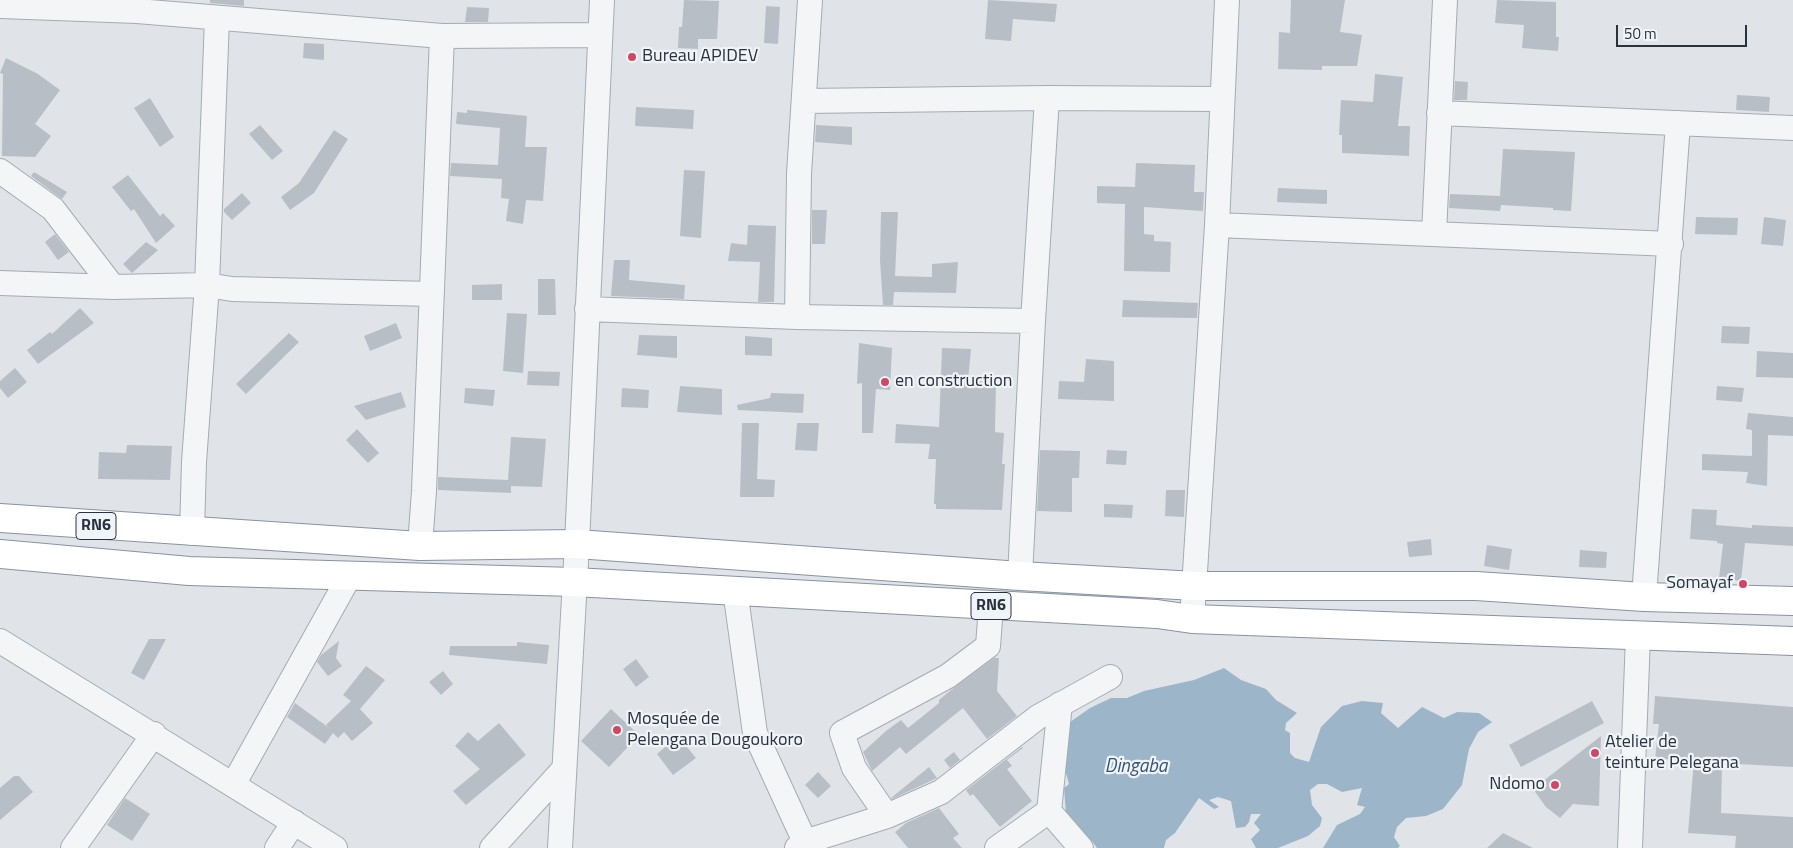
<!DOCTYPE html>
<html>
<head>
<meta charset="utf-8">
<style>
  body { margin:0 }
  #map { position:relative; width:1793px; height:848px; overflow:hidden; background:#e0e4e9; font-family:"Titillium Web",sans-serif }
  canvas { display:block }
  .scale { position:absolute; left:1616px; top:25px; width:131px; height:22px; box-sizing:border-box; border:2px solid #293340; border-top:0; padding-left:6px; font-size:15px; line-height:18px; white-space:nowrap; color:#293340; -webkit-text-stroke:4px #f0f3f7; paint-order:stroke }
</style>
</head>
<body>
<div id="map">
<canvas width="1793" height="848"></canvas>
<div class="scale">50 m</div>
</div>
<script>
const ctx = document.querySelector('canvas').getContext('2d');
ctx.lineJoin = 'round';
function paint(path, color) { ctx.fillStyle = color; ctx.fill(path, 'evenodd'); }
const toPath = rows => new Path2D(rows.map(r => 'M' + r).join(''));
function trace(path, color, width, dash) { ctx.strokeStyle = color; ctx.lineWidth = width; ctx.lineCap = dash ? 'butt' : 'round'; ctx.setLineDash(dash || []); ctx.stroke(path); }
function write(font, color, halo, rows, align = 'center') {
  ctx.font = font + ' "Titillium Web",sans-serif'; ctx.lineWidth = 4.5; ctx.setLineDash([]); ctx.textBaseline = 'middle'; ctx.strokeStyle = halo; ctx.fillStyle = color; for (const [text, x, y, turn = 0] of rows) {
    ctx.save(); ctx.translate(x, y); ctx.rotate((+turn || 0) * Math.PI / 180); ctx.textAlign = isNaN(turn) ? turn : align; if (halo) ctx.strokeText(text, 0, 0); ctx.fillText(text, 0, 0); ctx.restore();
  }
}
const water = toPath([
  [1224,668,1241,680,1266,689,1276,700,1297,713,1286,723,1285,730,1290,733,1290,753,1295,758,1309,762,1321,727,1342,706,1362,701,1383,703,1381,713,1398,728,1422,707,1444,718,1457,712,1479,713,1492,722,1478,732,1469,749,1462,785,1443,809,1426,816,1406,818,1397,827,1394,837,1400,846,1398,848,1323,848,1337,825,1360,814,1365,807,1357,805,1362,788,1342,792,1327,784,1318,784,1310,790,1312,805,1322,818,1320,826,1308,836,1278,848,1256,848,1251,839,1260,830,1254,823,1261,814,1251,814,1249,822,1245,827,1236,828,1231,801,1218,797,1209,800,1219,807,1214,809,1199,798,1175,833,1166,840,1164,848,1097,848,1092,841,1077,831,1066,813,1064,788,1069,784,1063,762,1063,727,1090,708,1111,698,1127,698,1144,691,1194,680]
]);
const building = toPath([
  [210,0,244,0,244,6,210,3],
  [684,0,719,1,717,39,698,39,698,49,678,48,679,27,682,27],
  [988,0,1057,4,1055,22,1013,19,1011,41,985,39],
  [1291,0,1345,0,1340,32,1362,35,1357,66,1322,66,1322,70,1278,69,1279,32,1290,33],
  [1497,0,1556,2,1556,37,1559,37,1558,51,1522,48,1524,25,1495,23],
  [766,6,780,7,778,44,764,43],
  [467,7,489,8,488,22,465,22],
  [304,43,324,44,324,60,303,58],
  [6,58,38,74,60,90,35,124,51,136,35,157,2,156,3,74,0,73],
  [1375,74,1403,77,1398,126,1410,126,1409,156,1342,153,1342,135,1339,135,1341,100,1373,102],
  [1455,81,1468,82,1467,100,1454,100],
  [1737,95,1770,97,1769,112,1736,110],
  [150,98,174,137,160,147,134,108],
  [636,107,694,110,693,129,635,126],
  [467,110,527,116,525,147,547,147,543,201,526,200,523,224,506,221,509,199,501,198,502,179,450,176,451,163,498,165,500,128,456,124,457,112,467,113],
  [260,125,283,151,272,160,249,134],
  [816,125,852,127,852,145,815,142],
  [334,130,348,139,314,193,290,210,281,197,299,183],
  [1503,149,1575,152,1571,211,1553,210,1553,208,1501,205,1500,211,1449,208,1450,194,1500,196],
  [1136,163,1195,165,1194,192,1204,192,1203,211,1144,207,1144,234,1154,235,1154,241,1171,242,1170,272,1124,271,1125,204,1097,203,1097,186,1135,187],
  [684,170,705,171,701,238,680,236],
  [34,172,67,192,62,199,31,176],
  [128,175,160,216,163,213,175,226,156,243,134,209,131,211,112,187],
  [1278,188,1327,190,1327,204,1277,202],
  [242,193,251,203,232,220,224,212,224,209],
  [812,210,827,210,825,244,812,244],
  [881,212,898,212,895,276,932,277,932,264,958,262,956,293,894,292,893,305,883,305,880,260],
  [1696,217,1738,218,1737,235,1695,234],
  [1764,217,1786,220,1783,246,1761,244],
  [748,225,776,226,774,302,758,302,760,262,728,261,731,243,747,245],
  [55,234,69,252,58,260,45,242],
  [146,242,158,250,132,273,123,264],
  [614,260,630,260,629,280,685,285,684,299,611,296],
  [538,279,555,279,556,315,538,315],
  [502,284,502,300,472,300,472,285],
  [1123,300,1198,303,1197,318,1122,317],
  [80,308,94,323,38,364,27,350,50,332,52,334],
  [507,313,527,314,523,373,503,371],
  [396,323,402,338,370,351,364,336],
  [1722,326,1750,327,1749,344,1721,343],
  [289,333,299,342,246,394,236,384],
  [639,335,677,336,677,358,637,355],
  [745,336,772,338,772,356,745,355],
  [859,343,892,348,890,390,876,389,873,433,862,433,862,383,857,384],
  [942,348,971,349,968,381,996,382,995,432,1004,433,1002,464,1005,464,1002,510,936,509,936,504,934,504,936,459,928,459,930,444,895,443,896,424,939,427],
  [1757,351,1793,353,1793,378,1756,377],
  [1086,359,1114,361,1114,401,1058,399,1059,381,1084,382],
  [15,368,27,382,8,398,0,388,0,381],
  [528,371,560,372,559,386,527,385],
  [680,386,722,389,722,415,677,412],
  [1717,386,1744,388,1742,402,1716,400],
  [465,388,495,390,493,406,464,403],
  [622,388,649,390,648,408,621,407],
  [401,392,406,407,366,420,354,406],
  [771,393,804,394,803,413,738,410,737,405,770,398],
  [1748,413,1793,417,1793,436,1768,435,1767,486,1746,483,1748,472,1702,470,1702,454,1752,456,1752,430,1746,429],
  [742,423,759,423,757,479,775,480,774,497,740,497],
  [797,423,819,423,817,451,795,450],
  [357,429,379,453,368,463,346,440],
  [511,437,546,439,542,487,511,486,511,493,438,490,438,477,508,480],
  [127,445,172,446,170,480,98,479,99,452,126,453],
  [1040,450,1080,451,1079,478,1072,478,1072,512,1037,511],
  [1107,450,1127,451,1126,465,1106,464],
  [1166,490,1185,490,1184,517,1165,516],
  [1104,504,1133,505,1132,518,1104,517],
  [1692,509,1717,510,1716,525,1752,528,1752,525,1793,527,1793,546,1745,543,1741,581,1719,578,1723,544,1717,543,1717,541,1690,539],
  [1431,539,1432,555,1409,557,1407,542],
  [1487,545,1512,549,1509,570,1484,566],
  [1580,550,1607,552,1606,568,1579,567],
  [149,639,166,639,144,680,131,673],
  [339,641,336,658,342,666,328,676,317,662,321,655],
  [517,642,549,645,547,664,449,655,450,646,517,646],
  [994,658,999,658,997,691,1017,716,987,739,963,708,906,754,900,747,872,771,863,752,886,731,901,720,908,728,939,703,939,700,951,690],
  [636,659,649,677,636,687,623,669],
  [366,666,385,680,360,709,373,723,352,741,344,732,338,738,333,733,325,744,287,717,295,703,329,728,326,725,351,701,343,695],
  [443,671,453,684,441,695,429,682],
  [1655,696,1793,707,1793,767,1739,764,1739,767,1722,767,1721,813,1793,817,1793,848,1735,848,1736,836,1688,833,1694,760,1655,759,1659,724,1653,724],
  [1592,701,1604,723,1521,767,1509,745],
  [611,709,639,735,609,767,581,741],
  [499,723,526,755,466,805,453,791,480,769,455,746,468,732,478,741],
  [678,736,696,758,673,775,657,754],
  [1601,736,1599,806,1573,804,1560,818,1546,807,1533,789],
  [1022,747,1023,748,1007,760,1012,766,1007,769,1032,801,1000,827,973,794,970,796,966,790],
  [954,752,960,760,950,768,944,760],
  [929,767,937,778,892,799,891,798],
  [818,772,831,786,818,798,805,785],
  [14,776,19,776,33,792,0,820,0,788],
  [125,798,150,814,132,841,107,825],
  [939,808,959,834,953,838,962,848,908,848,895,832,906,823],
  [1503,833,1533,848,1487,848]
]);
const minor = toPath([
  [0,6,137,11,442,36,600,35],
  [804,101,1047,98,1221,99],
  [1439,113,1793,128],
  [0,171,53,209,113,287],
  [1217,225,1671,244],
  [1434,234,1445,0],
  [0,283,113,287,207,285,232,289,431,294],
  [587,309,797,317,1033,321],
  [797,317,799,174,810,0],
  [192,533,194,462,207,285,217,18],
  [420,546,424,491,442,36],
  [1020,576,1033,321,1047,98],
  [735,590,755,733,805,842],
  [1644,597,1678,123],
  [1192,619,1217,225,1227,0],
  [0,641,335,848],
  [1060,704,1049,811,1081,848],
  [233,785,349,577],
  [887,816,854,768,842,733,948,676,988,646,991,606],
  [73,848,154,734],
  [277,848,294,822],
  [492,848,562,771],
  [560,848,577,544,602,0],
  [797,848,805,842,887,816,941,792,1038,717,1110,677],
  [997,848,1049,811],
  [1630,848,1638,636]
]);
const highway = toPath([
  [0,518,420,546,577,544,1020,576,1195,586,1476,586,1644,597,1793,601],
  [0,554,189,571,574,582,1157,614,1192,619,1793,641]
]);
const markers = [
  [632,57,5,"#cc4865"],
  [885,382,5,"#cc4865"],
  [1743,584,5,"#cc4865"],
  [617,730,5,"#cc4865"],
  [1595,753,5,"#cc4865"],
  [1555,785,5,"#cc4865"]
];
const shields = [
  [96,526,40],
  [991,606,40]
];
const shieldNames = [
  ["RN6",96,526],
  ["RN6",991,606]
];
const poiNames = [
  ["Bureau APIDEV",642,57],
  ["en construction",895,382],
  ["Somayaf",1733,584,"right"],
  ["Mosquée de",627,720],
  ["Pelengana Dougoukoro",627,741],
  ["Atelier de",1605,743],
  ["teinture Pelegana",1605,764],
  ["Ndomo",1545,785,"right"]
];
const waterNames = [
  ["Dingaba",1136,767]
];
paint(water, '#9cb5c8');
paint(building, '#b8bec6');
trace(minor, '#a5abb3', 26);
trace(highway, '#88939f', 30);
trace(minor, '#f3f5f7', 24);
trace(highway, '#fff', 28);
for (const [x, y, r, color] of markers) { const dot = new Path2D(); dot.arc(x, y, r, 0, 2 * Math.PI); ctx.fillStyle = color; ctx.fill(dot); trace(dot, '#f0f3f7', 2); }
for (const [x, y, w] of shields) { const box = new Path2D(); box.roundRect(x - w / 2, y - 13.5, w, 27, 4); ctx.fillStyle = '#f0f3f7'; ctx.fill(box); trace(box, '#293340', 1); }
write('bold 16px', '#293340', null, shieldNames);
write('18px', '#293340', '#f0f3f7', poiNames, 'left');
write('italic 19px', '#345574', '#f0f3f7', waterNames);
</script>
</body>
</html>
